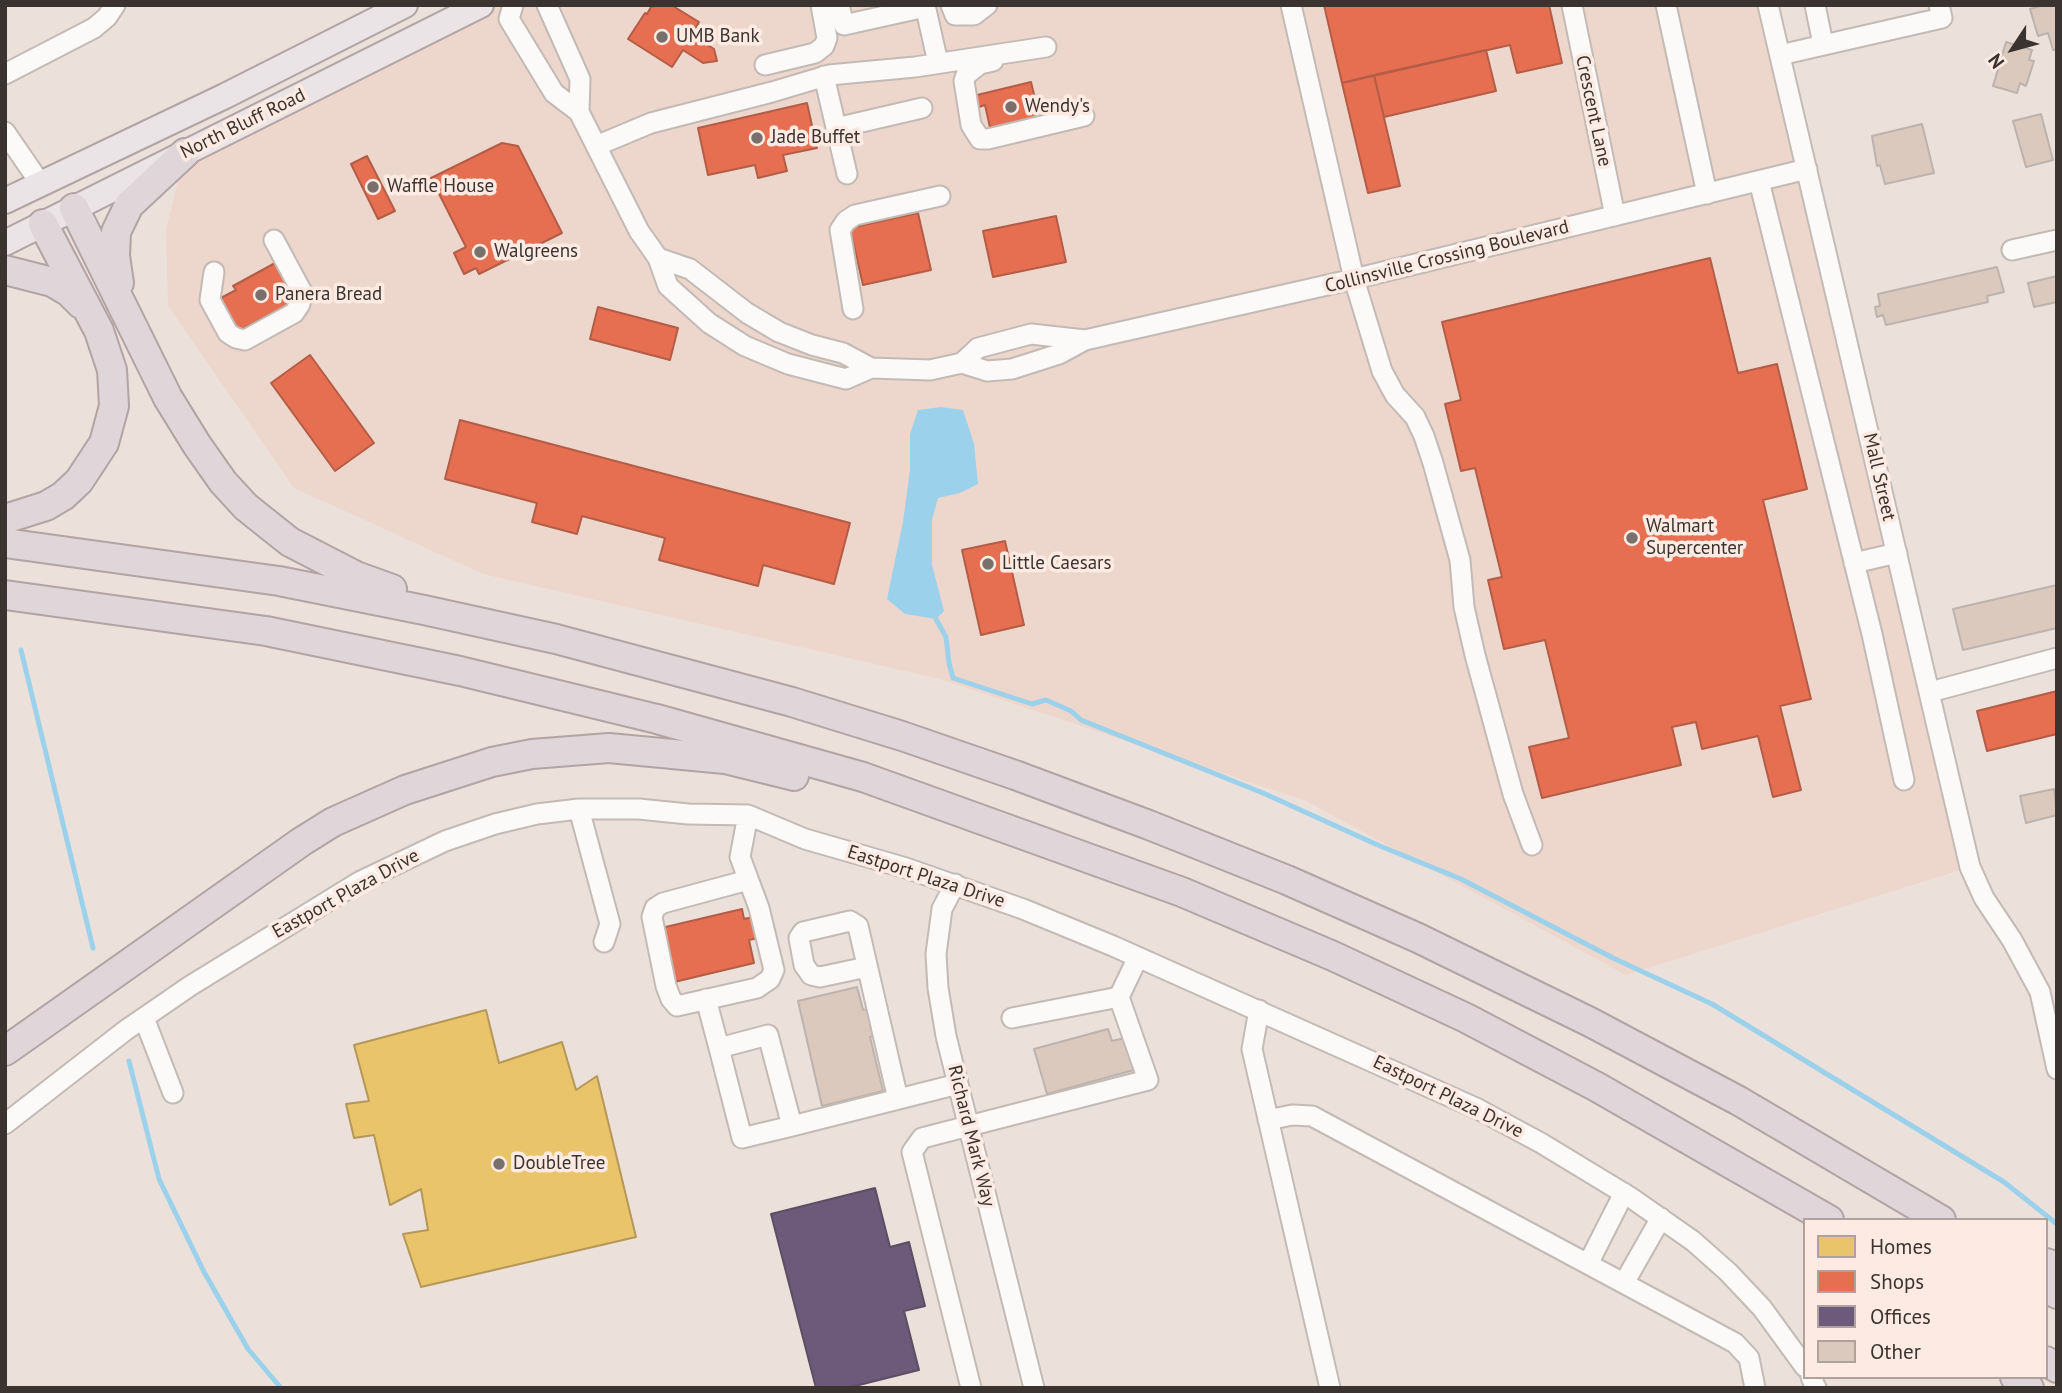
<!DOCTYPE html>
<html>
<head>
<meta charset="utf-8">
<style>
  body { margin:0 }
  #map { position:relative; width:2062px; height:1393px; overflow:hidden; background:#ece0da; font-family:"PT Sans",sans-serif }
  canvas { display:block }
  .frame { position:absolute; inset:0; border:7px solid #3b332f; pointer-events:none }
  .legend { position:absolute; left:1803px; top:1218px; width:245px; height:161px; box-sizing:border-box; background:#fdebe3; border:2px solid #afa19b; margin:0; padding:9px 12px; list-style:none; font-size:21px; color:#3b332f }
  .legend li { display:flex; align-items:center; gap:14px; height:35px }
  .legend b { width:35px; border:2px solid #afa19b }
  .north { position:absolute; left:1978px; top:14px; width:70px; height:70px; -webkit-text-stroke:5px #fdebe3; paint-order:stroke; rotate:234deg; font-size:19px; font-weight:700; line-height:28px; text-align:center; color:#3b332f }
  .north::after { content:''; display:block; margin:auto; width:24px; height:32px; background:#3b332f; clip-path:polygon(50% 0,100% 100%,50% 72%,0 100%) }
</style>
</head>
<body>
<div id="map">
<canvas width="2062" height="1393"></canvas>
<div class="frame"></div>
<ul class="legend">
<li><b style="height:19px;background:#e9c46a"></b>Homes</li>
<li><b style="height:19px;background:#e76f51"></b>Shops</li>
<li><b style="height:19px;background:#6d597a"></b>Offices</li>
<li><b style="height:19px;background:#dbc9be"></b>Other</li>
</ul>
<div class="north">N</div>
</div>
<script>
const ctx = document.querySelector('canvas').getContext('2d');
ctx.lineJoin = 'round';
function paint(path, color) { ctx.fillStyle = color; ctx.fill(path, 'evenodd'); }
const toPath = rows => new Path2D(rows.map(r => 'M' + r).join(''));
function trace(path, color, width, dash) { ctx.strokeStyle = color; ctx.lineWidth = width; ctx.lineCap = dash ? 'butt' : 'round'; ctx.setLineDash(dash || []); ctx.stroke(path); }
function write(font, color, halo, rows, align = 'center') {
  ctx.font = font + ' "PT Sans",sans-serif'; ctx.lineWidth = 7; ctx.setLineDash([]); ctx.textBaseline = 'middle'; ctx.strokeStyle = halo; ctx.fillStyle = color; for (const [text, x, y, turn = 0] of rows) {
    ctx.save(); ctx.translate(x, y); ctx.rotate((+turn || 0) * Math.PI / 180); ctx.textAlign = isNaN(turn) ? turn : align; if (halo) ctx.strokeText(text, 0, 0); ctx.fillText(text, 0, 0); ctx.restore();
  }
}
const built = toPath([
  [468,5,1768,5,1970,867,1626,975,1306,801,940,679,483,574,294,488,168,306,166,229,185,153]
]);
const water = toPath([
  [941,407,963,410,974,444,978,484,960,493,938,498,932,520,932,565,944,611,936,619,905,614,887,599,903,522,910,470,910,434,918,410]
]);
const homes = toPath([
  [486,1010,499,1063,562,1042,576,1090,597,1076,636,1237,421,1287,403,1234,428,1230,421,1189,390,1205,374,1135,354,1138,346,1104,369,1101,354,1045,486,1010]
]);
const shops = toPath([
  [659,5,673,6,699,22,692,35,714,49,717,61,703,63,683,50,672,67,628,39,645,13,647,14,651,7,659,5],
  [1324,5,1549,5,1562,63,1517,73,1510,45,1342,83,1324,5],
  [1486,50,1496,91,1384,117,1374,75,1486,50],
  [1374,75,1400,186,1368,193,1342,83,1374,75],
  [1031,82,1040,120,991,132,985,105,976,108,973,96,1031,82],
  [807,103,817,148,783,155,787,171,758,178,755,165,708,175,698,128,807,103],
  [502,143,518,146,562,233,479,274,476,268,464,274,454,253,466,247,431,178,502,143],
  [367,156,395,211,378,219,351,164,367,156],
  [918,213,931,270,863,285,850,228,918,213],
  [1056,216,1066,262,993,277,983,231,1056,216],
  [1710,258,1738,373,1777,364,1807,489,1763,500,1811,699,1780,706,1801,790,1773,797,1758,736,1702,749,1696,722,1672,727,1681,765,1542,798,1529,747,1569,738,1545,640,1504,649,1488,580,1502,577,1475,468,1461,471,1445,404,1461,400,1442,322,1710,258],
  [277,262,297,300,237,332,219,299,236,290,233,286,277,262],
  [598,307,678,328,670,360,590,339,598,307],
  [310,355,374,443,335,471,271,383,310,355],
  [460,420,850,523,834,584,763,565,758,586,659,560,665,538,582,516,577,534,532,522,537,503,445,479,460,420],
  [1005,541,1024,625,981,635,962,550,1005,541],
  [2057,691,2057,734,1987,751,1977,711,2057,691],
  [742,909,744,919,753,917,758,938,749,940,754,963,670,983,657,929,742,909]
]);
const offices = toPath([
  [875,1188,890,1247,909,1242,925,1306,904,1311,919,1370,847,1388,816,1388,771,1214,875,1188]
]);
const stream = toPath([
  [936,619,946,637,949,663,953,678,1032,704,1046,700,1071,711,1081,720,1263,793,1380,846,1461,879,1613,958,1712,1004,2004,1182,2057,1224],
  [21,650,93,948],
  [129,1061,159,1179,204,1272,248,1349,281,1388]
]);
const building = toPath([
  [2044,5,2057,5,2057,49,2053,50,2048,33,2038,36,2030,9,2044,5],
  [2006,42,2032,50,2029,60,2034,61,2026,86,2020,83,2017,93,1993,86,2006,42],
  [2041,114,2053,160,2026,167,2013,121,2041,114],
  [1922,124,1934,173,1885,184,1880,165,1877,166,1872,136,1922,124],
  [1997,267,2004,292,1987,296,1988,302,1886,325,1883,315,1877,317,1875,307,1880,306,1878,294,1997,267],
  [2057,276,2057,302,2034,307,2028,283,2057,276],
  [2057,585,2057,628,1963,650,1953,609,2057,585],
  [2054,789,2057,815,2026,823,2020,796,2054,789],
  [857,987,863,1010,867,1009,873,1036,870,1037,883,1091,822,1106,798,1001,857,987],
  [1108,1029,1112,1041,1125,1038,1134,1070,1047,1094,1034,1049,1108,1029]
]);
const minor = toPath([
  [513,5,509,19,554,93,579,112,639,231,658,258,668,286,709,323,745,346,788,364,846,379,871,368,930,370,962,363,987,371,1012,369,1059,354,1085,340,1354,279,1807,169],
  [547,5,580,79,579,112],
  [839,5,844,25,925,7],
  [925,5,938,63],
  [951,5,955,15,974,15,987,5],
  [1291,5,1354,279,1382,371,1395,395,1415,417,1424,436,1433,463,1460,560,1464,607,1475,655,1513,794,1532,845],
  [1572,5,1615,216],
  [1666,5,1707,194],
  [1768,5,1970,867,1984,898,2012,940,2040,992,2057,1069],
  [1815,5,1823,44],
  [1780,55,1942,18,1939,5],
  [993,61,980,64,966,75,964,81,971,125,980,139,988,139,1084,116],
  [765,65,815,53,824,46,827,38,821,5],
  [5,74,94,28,107,17,115,5],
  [824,76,847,174],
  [836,128,922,108],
  [5,132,40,183],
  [596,146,651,123,772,92,829,75,915,67,1046,47],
  [1759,181,1872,634,1904,780],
  [2012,250,2057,240],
  [658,258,690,269,747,313,779,332,812,345,843,353,871,368],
  [214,272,210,300,228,333,236,338,245,340,294,313,300,304,302,292,274,240],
  [853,309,840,230,846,221,855,215,940,196],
  [962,363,978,348,1031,334,1085,340],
  [1854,563,1897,553],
  [1930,692,2057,658],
  [579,809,610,924,604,942],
  [748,815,740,857,759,908,774,970,770,979,757,988,677,1006,671,999,666,986,652,917,655,908,663,903,748,880],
  [955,884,942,909,936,954,938,988,946,1036,1034,1388],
  [867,967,820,977,811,975,804,965,799,938,803,932,850,921,858,926,898,1099],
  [706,999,719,1048],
  [1259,1010,1252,1049,1330,1388],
  [144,1018,173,1093],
  [1012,1018,1119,997,1138,957],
  [1268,1120,1292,1115,1312,1116,1735,1343,1749,1358,1755,1388],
  [5,1124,126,1030,190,986,359,882,445,841,495,824,537,814,579,809,639,809,688,814,748,815,805,839,906,868,1023,909,1113,946,1478,1109,1541,1143,1630,1197,1693,1241,1728,1272,1762,1308,1805,1367],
  [792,1126,768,1035,719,1048,742,1138,792,1126,958,1084],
  [1588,1264,1624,1193],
  [1624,1283,1661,1218],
  [1811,1377,1816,1388],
  [971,1388,912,1152,922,1138,1148,1080,1119,997]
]);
const major = toPath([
  [5,201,225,96,405,5],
  [5,243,481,5]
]);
const highway = toPath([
  [74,208,168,398,197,445,223,482,246,507,290,542,356,576,392,589],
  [5,270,52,282,69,292,81,304],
  [119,283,115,256,116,232,129,205,185,153],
  [5,519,46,506,63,496,79,481,104,443,114,406,112,370,99,331,43,224],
  [5,543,279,581,424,610,556,639,792,702,902,736,1015,775,1149,825,1287,880,1418,938,1590,1022,1739,1101,1941,1220],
  [5,595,266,631,460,671,657,719,863,777,1182,892,1333,956,1466,1018,1597,1087,1829,1220],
  [5,1051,301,842,333,822,405,790,492,762,532,754,609,748,725,759,794,776],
  [2046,1263,2057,1267],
  [2046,1287,2057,1294],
  [2046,1361,2057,1368],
  [2015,1377,2029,1388]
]);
const markers = [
  [662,37,7,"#79706b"],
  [1011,107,7,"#79706b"],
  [757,138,7,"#79706b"],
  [373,187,7,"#79706b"],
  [480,252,7,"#79706b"],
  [261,295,7,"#79706b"],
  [1632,538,7,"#79706b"],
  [988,564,7,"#79706b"],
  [499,1164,7,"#79706b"]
];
const poiNames = [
  ["UMB Bank",676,37],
  ["Wendy's",1025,107],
  ["Jade Buffet",771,138],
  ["Waffle House",387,187],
  ["Walgreens",494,252],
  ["Panera Bread",275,295],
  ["Walmart",1646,527],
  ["Supercenter",1646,549],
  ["Little Caesars",1002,564],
  ["DoubleTree",513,1164]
];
const streetNames = [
  ["Crescent Lane",1593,111,78],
  ["North Bluff Road",243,124,-26],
  ["Collinsville Crossing Boulevard",1447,257,-14],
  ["Mall Street",1879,477,77],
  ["Eastport Plaza Drive",926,877,18],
  ["Eastport Plaza Drive",346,894,-29],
  ["Eastport Plaza Drive",1448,1097,26],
  ["Richard Mark Way",971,1136,76]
];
paint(built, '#edd7cc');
paint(water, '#9cd1eb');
paint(homes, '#e9c46a');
trace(homes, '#b59858', 2);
paint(shops, '#e76f51');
trace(shops, '#b35d47', 2);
paint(offices, '#6d597a');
trace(offices, '#5e4e64', 2);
trace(stream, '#9cd1eb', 5);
paint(building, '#dbc9be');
trace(building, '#bcb3ae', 2);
trace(minor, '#c3bab5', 23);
trace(major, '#b2a3a5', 28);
trace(highway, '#b2a3a5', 32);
trace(minor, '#fcfaf9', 19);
trace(major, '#eae4e6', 24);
trace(highway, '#e0d5d9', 28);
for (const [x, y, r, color] of markers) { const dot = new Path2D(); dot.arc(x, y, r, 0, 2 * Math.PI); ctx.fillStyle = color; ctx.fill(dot); trace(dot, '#fdebe3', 2.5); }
write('19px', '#3b332f', '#fdebe3', poiNames, 'left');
write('19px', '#3b332f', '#fdebe3', streetNames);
</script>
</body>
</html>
